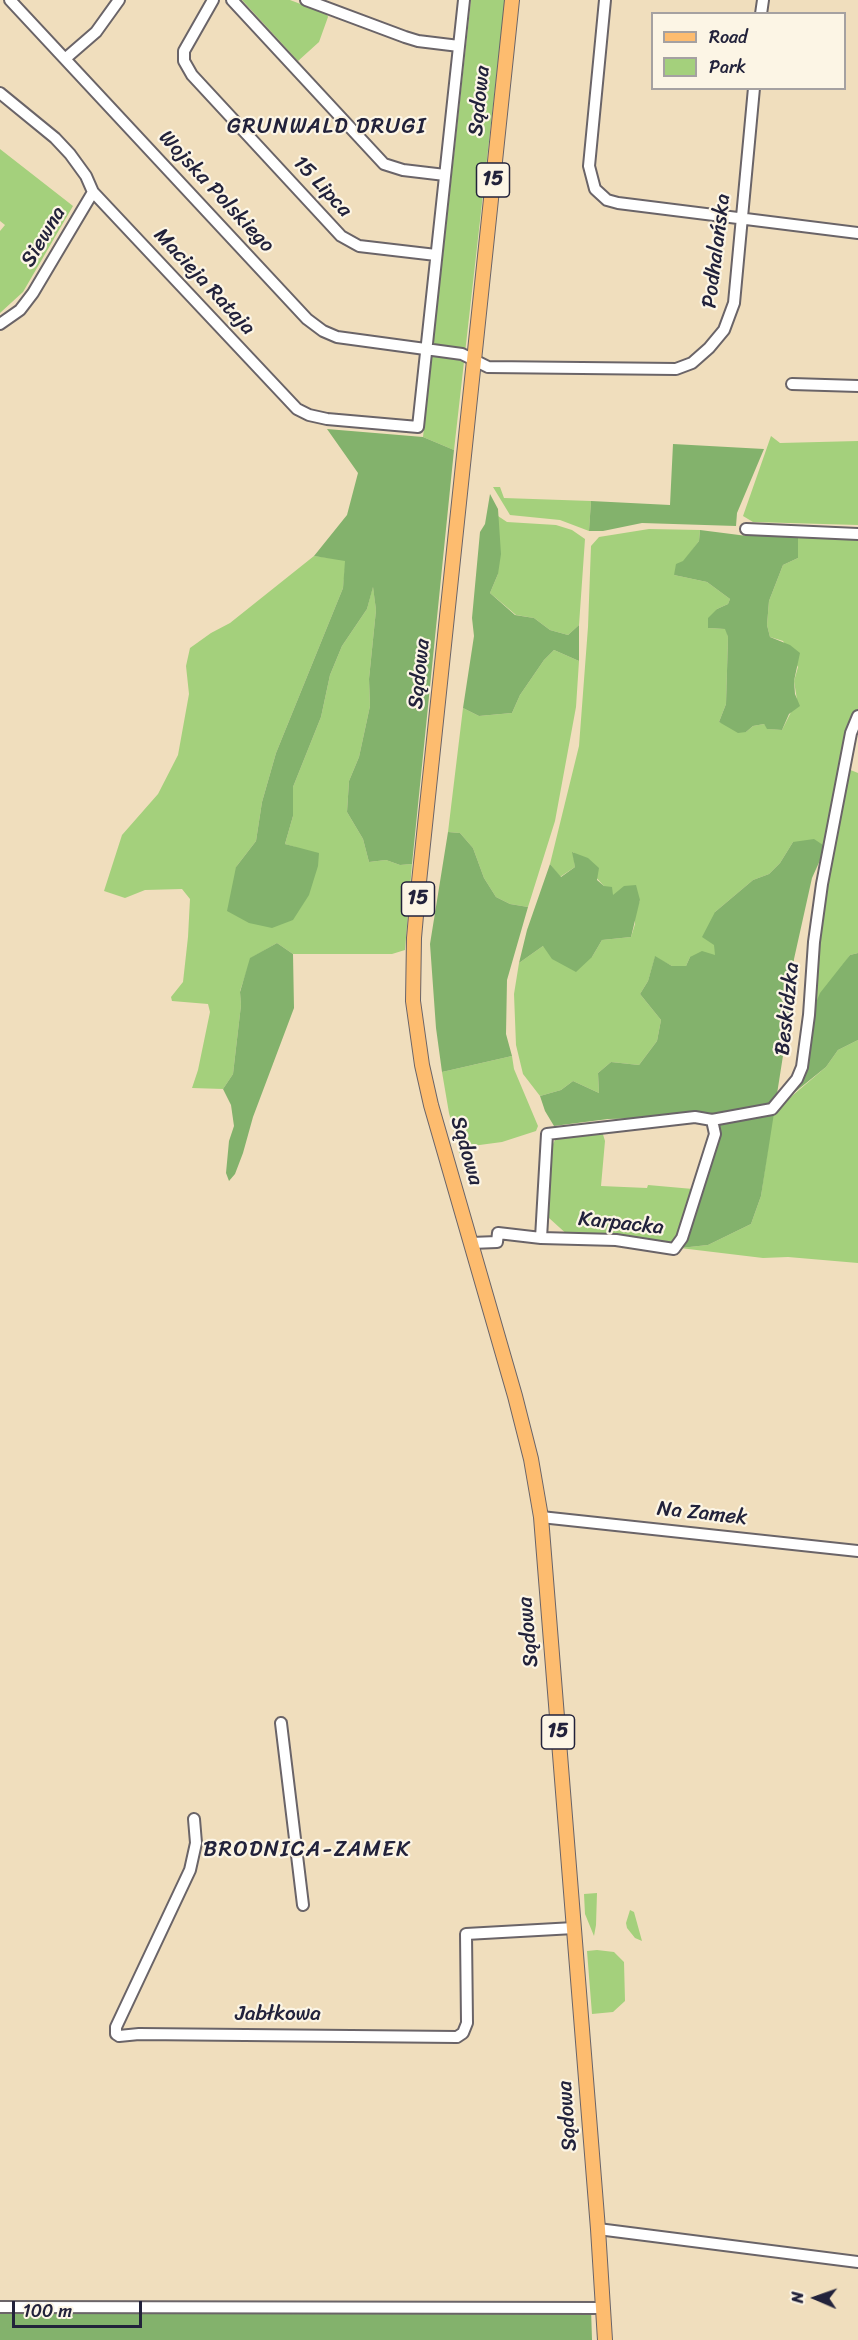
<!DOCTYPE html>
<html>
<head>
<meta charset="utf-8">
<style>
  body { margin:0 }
  #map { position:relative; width:858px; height:2340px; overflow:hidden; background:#f0debd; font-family:Sriracha,sans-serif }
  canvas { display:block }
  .legend { position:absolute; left:651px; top:12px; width:195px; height:78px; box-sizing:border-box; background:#fcf5e5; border:2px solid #a5a1a1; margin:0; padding:8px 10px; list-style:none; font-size:18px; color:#22223b }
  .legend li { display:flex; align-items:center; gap:12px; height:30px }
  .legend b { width:30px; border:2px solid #a5a1a1 }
  .north { position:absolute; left:786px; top:2268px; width:60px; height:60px; -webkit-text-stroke:4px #fcf5e5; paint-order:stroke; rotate:272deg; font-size:16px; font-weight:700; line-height:24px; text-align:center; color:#22223b }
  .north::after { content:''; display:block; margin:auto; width:21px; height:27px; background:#22223b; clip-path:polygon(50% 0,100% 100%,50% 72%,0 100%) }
  .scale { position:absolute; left:12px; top:2301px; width:130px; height:27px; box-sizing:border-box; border:3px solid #22223b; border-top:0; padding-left:8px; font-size:18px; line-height:21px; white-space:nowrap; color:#22223b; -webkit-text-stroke:4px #fcf5e5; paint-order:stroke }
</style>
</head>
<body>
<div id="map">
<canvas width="858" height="2340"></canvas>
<ul class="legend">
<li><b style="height:8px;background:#fdbc6f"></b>Road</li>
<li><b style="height:16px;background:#a4d07c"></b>Park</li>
</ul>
<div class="north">N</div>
<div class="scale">100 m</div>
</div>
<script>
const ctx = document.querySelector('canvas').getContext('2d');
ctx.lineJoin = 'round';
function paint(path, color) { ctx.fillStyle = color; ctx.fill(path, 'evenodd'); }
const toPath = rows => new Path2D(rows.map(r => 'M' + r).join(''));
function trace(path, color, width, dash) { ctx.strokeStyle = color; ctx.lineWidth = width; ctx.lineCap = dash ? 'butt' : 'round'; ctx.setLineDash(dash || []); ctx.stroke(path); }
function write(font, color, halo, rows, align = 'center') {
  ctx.font = font + ' Sriracha,sans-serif'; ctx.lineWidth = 4.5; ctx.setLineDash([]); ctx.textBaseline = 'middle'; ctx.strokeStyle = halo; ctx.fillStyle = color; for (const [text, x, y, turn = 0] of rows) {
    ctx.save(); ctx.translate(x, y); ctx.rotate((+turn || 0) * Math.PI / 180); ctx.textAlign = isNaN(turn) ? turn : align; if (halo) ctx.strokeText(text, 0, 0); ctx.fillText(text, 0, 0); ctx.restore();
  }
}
const green = toPath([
  [242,0,290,0,327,14,328,17,319,42,298,61],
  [471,0,505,0,454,450,423,437],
  [0,149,73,206,23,292,0,313,0,231,5,225,0,221],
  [771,436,780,443,858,441,858,525,753,522,743,516],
  [493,487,500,487,504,498,591,501,589,531,560,520,510,515],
  [498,516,507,522,556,525,572,530,585,539,579,625,568,635,550,630,534,618,516,615,490,593,498,574],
  [649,529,700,530,699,541,674,575,707,582,730,599,728,604,717,609,708,628,726,629,728,637,726,704,719,722,746,732,753,726,764,724,768,729,782,730,797,700,794,681,798,667,783,641,770,637,767,625,769,601,783,565,798,558,798,536,858,538,858,709,848,734,826,847,793,842,780,863,769,874,753,880,715,912,716,956,690,957,686,966,672,966,655,957,648,981,640,994,661,1020,657,1041,639,1065,611,1062,598,1073,599,1093,573,1081,561,1090,540,1096,523,1074,516,1045,514,994,519,963,543,946,592,957,602,940,631,937,635,924,635,914,640,900,613,896,573,852,575,867,560,877,550,864,579,746,588,627,591,546,599,537],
  [314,556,346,560,343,588,276,753,262,802,256,841,236,867,295,847,285,844,293,816,293,787,321,717,330,675,342,646,367,609,373,586,376,610,369,679,370,706,359,757,349,781,347,812,363,839,369,862,386,860,400,865,412,864,405,950,392,954,293,954,277,943,251,958,240,991,241,1005,233,1074,223,1089,192,1088,198,1070,210,1012,208,1004,172,1001,171,997,183,982,188,937,190,899,182,889,145,890,125,898,104,891,122,835,158,794,178,755,189,694,186,666,190,648,211,633,230,623],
  [554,650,579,661,576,707,555,821,528,907,510,904,496,897,484,878,473,848,460,833,448,832,463,708,479,716,512,713,520,695,544,660],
  [848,769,858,773,858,953,850,955,813,1010,818,937],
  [858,1040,858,1263,788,1257,763,1258,680,1248,708,1245,751,1224,761,1196,773,1112,826,1067,838,1050],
  [512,1056,514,1069,538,1126,536,1131,502,1142,472,1146,464,1150,460,1155,449,1113,442,1072],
  [602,1131,605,1141,601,1186,647,1188,648,1185,693,1189,690,1204,674,1245,570,1237,549,1218,548,1154,556,1138],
  [597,1893,596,1925,594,1936,585,1914,584,1894],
  [630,1910,634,1912,642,1941,635,1938,627,1928,626,1923],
  [597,1950,614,1952,624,1962,625,2001,613,2012,592,2014,587,1951]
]);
const forest = toPath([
  [327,429,423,437,454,450,412,864,400,865,386,860,369,862,363,839,347,812,349,781,359,757,370,706,369,679,376,610,373,587,367,609,342,646,330,675,321,717,293,787,293,816,285,844,319,853,318,866,309,895,293,920,272,928,249,923,227,911,236,867,256,841,262,802,276,753,343,588,345,561,314,556,347,515,358,473],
  [673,444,764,449,737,513,736,526,642,523,603,531,589,531,591,501,670,505],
  [490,494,498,509,501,554,498,574,490,593,515,615,534,618,550,630,568,635,579,625,579,661,554,650,544,660,520,695,512,713,479,716,463,708,474,636,472,618,480,532,485,524],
  [700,530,747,536,798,536,798,558,783,565,769,601,767,625,770,637,790,645,800,653,794,681,795,694,800,706,789,714,782,730,767,729,764,724,753,726,746,732,738,733,719,722,726,704,728,637,725,629,708,628,708,618,717,609,728,604,730,599,707,582,674,575,676,564,683,561,699,541],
  [448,832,460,833,473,848,484,878,496,897,510,904,528,907,507,980,506,1034,512,1056,442,1072,436,1028,430,944],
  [814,839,826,847,812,878,794,959,791,986,779,996,790,1011,761,1196,751,1224,708,1245,680,1248,699,1194,714,1115,686,1113,650,1118,608,1119,554,1126,545,1111,540,1096,561,1090,573,1081,599,1093,598,1073,611,1062,639,1065,657,1041,661,1020,640,994,648,981,655,956,672,966,686,966,690,957,702,951,715,955,714,945,702,937,715,912,753,880,769,874,780,863,793,842],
  [572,852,588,858,599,868,597,880,604,886,612,887,613,895,624,886,636,885,640,900,631,937,602,940,592,957,576,972,552,959,543,946,519,963,527,930,550,864,561,877,575,867],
  [277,943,293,954,294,1008,253,1117,243,1153,235,1174,229,1181,226,1173,229,1141,234,1126,231,1105,223,1089,233,1074,241,1005,240,992,250,958],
  [858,953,858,1040,838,1050,826,1067,795,1092,805,1068,813,1010,820,993,850,955],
  [0,2305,591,2308,592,2340,0,2340]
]);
const minor = toPath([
  [10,0,307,319,323,331,337,337,462,354,488,367,676,369,692,363,709,348,724,330,734,303,754,88],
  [213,0,184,51,184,61,192,75,341,236,359,246,436,255],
  [232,0,384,164,403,170,445,175],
  [306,0,405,37,418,41,459,46],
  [605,0,589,166,595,189,607,200,618,203,858,233],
  [761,14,763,0],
  [66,58,96,32,119,0],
  [0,93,55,138,70,154,86,176,93,192,297,409,309,415,327,419,418,427,464,0],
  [0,324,20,310,33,293,93,192],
  [792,384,858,386],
  [746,529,858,534],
  [541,1238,547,1134,695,1117,712,1120,772,1109,797,1079,802,1067,809,1015,814,942,822,884,851,733,858,716],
  [471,1243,497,1242,498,1233,541,1238,616,1240,674,1249,682,1238,715,1134,712,1120],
  [541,1517,858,1551],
  [281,1723,303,1905],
  [194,1819,196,1843,190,1870,116,2027,116,2034,119,2036,139,2034,457,2037,463,2033,467,2023,466,1934,574,1928],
  [598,2229,858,2262],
  [0,2307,603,2308]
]);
const major = toPath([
  [512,0,419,882,414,938,413,1001,422,1065,431,1105,515,1396,531,1459,541,1517,598,2229,605,2340]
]);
const shields = [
  [493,180,33],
  [418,899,33],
  [558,1732,33]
];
const shieldNames = [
  ["15",493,180],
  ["15",418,899],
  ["15",558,1732]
];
const streetNames = [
  ["Sądowa",480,101,-84],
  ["15 Lipca",322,187,47],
  ["Wojska Polskiego",216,192,47],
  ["Siewna",44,237,-59],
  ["Podhalańska",717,251,-83],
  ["Macieja Rataja",204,282,47],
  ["Sądowa",420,674,-84],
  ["Beskidzka",788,1009,-84],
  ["Sądowa",466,1151,74],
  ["Karpacka",621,1224,6],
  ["Na Zamek",702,1514,6],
  ["Sądowa",529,1632,-95],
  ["Jabłkowa",278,2015],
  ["Sądowa",568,2116,-94]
];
const neighbourhoodNames = [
  ["GRUNWALD DRUGI",327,127],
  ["BRODNICA-ZAMEK",307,1850]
];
paint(green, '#a4d07c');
paint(forest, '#83b26c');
trace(minor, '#6a6468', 14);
trace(major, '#6a6468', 16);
trace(minor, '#fff', 10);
trace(major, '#fdbc6f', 14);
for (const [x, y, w] of shields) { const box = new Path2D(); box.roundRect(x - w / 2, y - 17, w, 34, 4.5); ctx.fillStyle = '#fcf5e5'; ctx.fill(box); trace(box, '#22223b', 1.5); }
write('bold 20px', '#22223b', null, shieldNames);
write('21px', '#22223b', '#fcf5e5', streetNames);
ctx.letterSpacing = '1.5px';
write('22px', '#22223b', '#fcf5e5', neighbourhoodNames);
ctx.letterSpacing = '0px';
</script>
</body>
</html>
